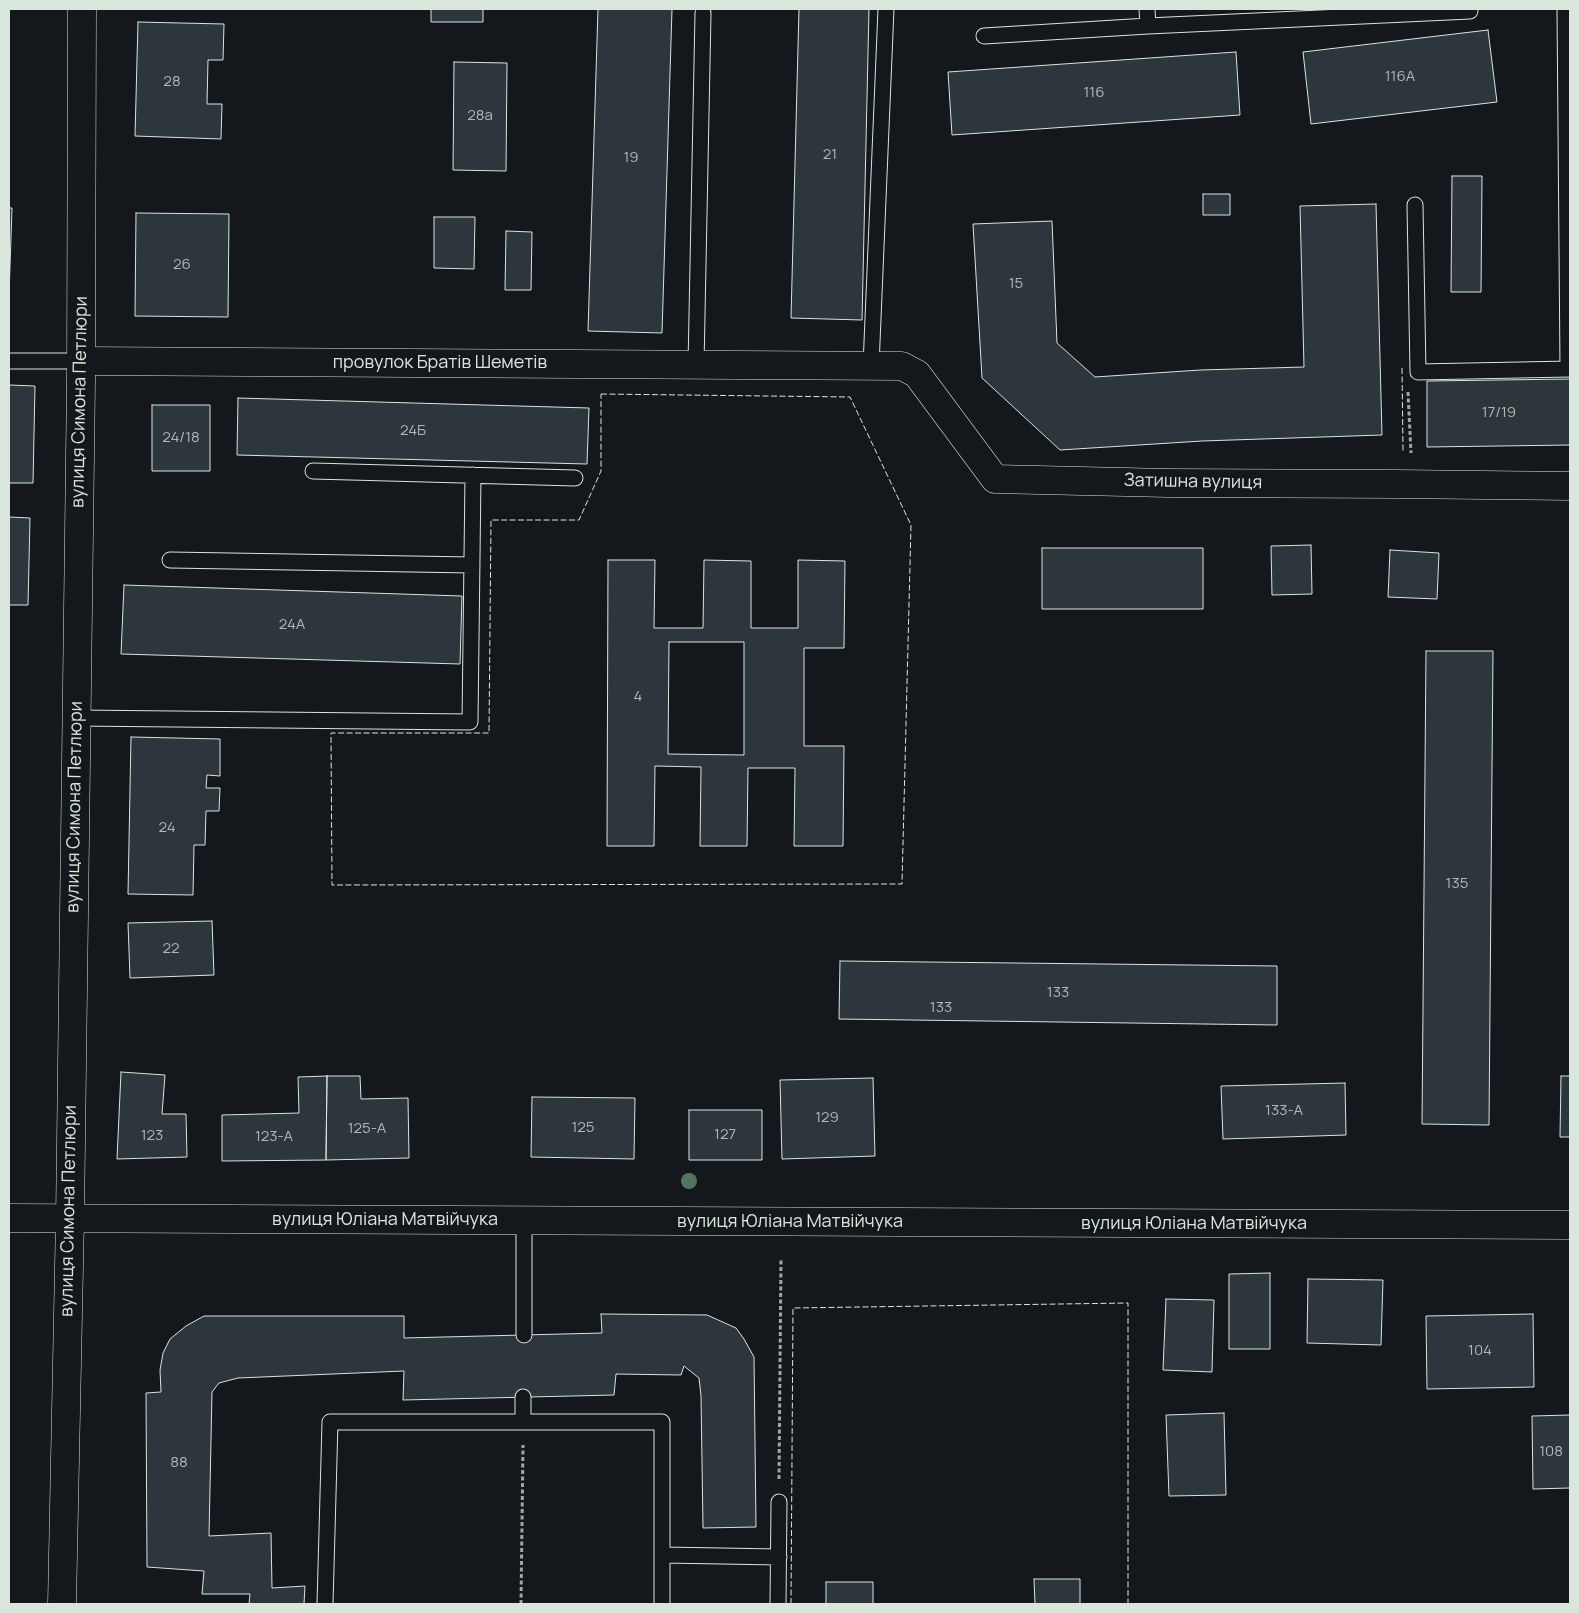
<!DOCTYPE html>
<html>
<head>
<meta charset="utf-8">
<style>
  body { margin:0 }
  #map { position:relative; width:1579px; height:1613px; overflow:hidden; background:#14181c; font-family:Manrope,sans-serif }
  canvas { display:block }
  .frame { position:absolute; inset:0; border:10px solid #d8e6dc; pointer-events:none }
</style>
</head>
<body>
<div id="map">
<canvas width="1579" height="1613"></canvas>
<div class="frame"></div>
</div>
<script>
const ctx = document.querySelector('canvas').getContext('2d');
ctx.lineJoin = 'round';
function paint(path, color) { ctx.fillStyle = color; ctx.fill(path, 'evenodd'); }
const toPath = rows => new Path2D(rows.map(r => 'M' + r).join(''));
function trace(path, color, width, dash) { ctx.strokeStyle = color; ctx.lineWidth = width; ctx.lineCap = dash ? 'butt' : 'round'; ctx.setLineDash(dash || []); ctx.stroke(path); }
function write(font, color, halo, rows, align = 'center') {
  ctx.font = font + ' Manrope,sans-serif'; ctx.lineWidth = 4; ctx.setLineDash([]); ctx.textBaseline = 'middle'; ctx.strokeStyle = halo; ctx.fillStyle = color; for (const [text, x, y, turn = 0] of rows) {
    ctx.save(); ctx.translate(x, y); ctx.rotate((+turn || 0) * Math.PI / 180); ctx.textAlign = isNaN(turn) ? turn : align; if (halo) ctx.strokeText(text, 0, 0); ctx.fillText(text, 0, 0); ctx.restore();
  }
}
const building = toPath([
  [431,9,483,9,483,22,431,22,431,9],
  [598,9,672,9,662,333,588,331,598,9],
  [799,9,869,9,862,320,791,318,799,9],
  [138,22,224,24,223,60,208,60,207,104,222,104,221,139,135,136,138,22],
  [1488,30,1497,102,1311,124,1303,52,1488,30],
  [1236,52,1240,115,952,135,948,72,1236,52],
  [454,62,507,63,506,171,453,170,454,62],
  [1452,176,1482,176,1481,292,1451,292,1452,176],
  [1203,194,1230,194,1230,215,1203,215,1203,194],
  [1376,204,1382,435,1202,441,1060,450,982,378,973,224,1052,221,1057,343,1095,377,1200,370,1304,367,1300,206,1376,204],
  [9,208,12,208,9,295,9,208],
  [136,213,229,214,228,317,135,316,136,213],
  [434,217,475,217,474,269,434,268,434,217],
  [506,231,532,232,531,290,505,290,506,231],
  [1570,379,1570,445,1427,447,1427,381,1570,379],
  [9,385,35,386,33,483,9,483,9,385],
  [238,398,589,408,587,464,237,455,238,398],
  [152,405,210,405,210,471,152,471,152,405],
  [9,517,30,518,28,605,9,605,9,517],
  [1311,545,1312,594,1272,595,1271,546,1311,545],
  [1042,548,1203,548,1203,609,1042,609,1042,548],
  [1390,550,1439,553,1437,599,1388,597,1390,550],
  [608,560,655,560,654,628,703,628,704,560,751,561,751,628,798,628,798,560,845,561,844,648,804,648,804,746,844,746,843,846,794,846,795,768,748,768,747,846,700,846,701,767,655,766,654,846,607,846,608,560],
  [669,642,744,642,744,755,668,754,669,642],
  [124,585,462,596,460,664,121,654,124,585],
  [1426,651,1493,651,1489,1125,1422,1124,1426,651],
  [131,737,220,739,220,776,207,775,206,788,220,788,219,811,206,811,205,845,194,845,193,895,128,894,131,737],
  [212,921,214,975,130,978,128,923,212,921],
  [840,961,1277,966,1277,1025,839,1019,840,961],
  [121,1072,165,1075,162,1114,186,1114,187,1157,117,1159,121,1072],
  [327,1076,326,1160,222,1161,222,1115,299,1113,298,1077,327,1076],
  [327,1076,360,1076,361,1099,408,1098,409,1158,326,1160,327,1076],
  [1561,1076,1570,1076,1570,1137,1560,1137,1561,1076],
  [873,1078,875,1156,782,1159,780,1080,873,1078],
  [1345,1083,1346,1135,1223,1139,1221,1086,1345,1083],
  [532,1097,635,1098,634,1159,531,1157,532,1097],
  [689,1110,762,1110,762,1160,689,1160,689,1110],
  [1270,1273,1270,1349,1229,1349,1229,1274,1270,1273],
  [1308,1279,1383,1280,1381,1345,1307,1343,1308,1279],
  [1166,1299,1214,1300,1212,1372,1163,1370,1166,1299],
  [601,1314,707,1315,736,1328,744,1339,754,1357,756,1527,703,1528,701,1396,699,1378,684,1366,681,1375,616,1374,614,1395,403,1400,404,1371,238,1378,219,1383,212,1392,209,1536,271,1533,272,1588,305,1586,304,1604,249,1604,250,1594,202,1594,204,1571,147,1567,146,1393,161,1392,160,1370,163,1353,170,1339,186,1326,204,1316,404,1316,404,1338,602,1333,601,1314],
  [1533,1314,1534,1387,1427,1389,1426,1316,1533,1314],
  [1224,1413,1226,1495,1169,1496,1166,1415,1224,1413],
  [1570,1415,1570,1488,1533,1489,1532,1416,1570,1415],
  [1034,1579,1080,1579,1080,1604,1035,1604,1034,1579],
  [826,1582,873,1582,873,1604,826,1604,826,1582]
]);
const path = toPath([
  [1408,392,1411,453],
  [779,1479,781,1259],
  [521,1604,523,1445]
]);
const service = toPath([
  [1565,9,1568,369],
  [1148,26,1470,11],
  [984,36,1148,26,1147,9],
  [1415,205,1418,372,1570,369],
  [9,361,81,361],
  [696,365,703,13],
  [871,366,886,9],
  [313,471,575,478],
  [170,560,472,565],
  [76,718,470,722,473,475],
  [524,1221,524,1335],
  [523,1397,523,1422],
  [663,1555,779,1557],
  [325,1604,330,1422,662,1422,662,1604],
  [778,1604,779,1502]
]);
const minor = toPath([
  [81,361,902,366,917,374,995,479,1168,483,1397,484,1570,486]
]);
const tertiary = toPath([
  [9,1218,1570,1225],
  [62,1604,70,1218,81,381,82,9]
]);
const fence = toPath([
  [1402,368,1403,451],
  [601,394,850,397,911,525,902,884,332,885,331,733,489,733,491,520,579,520,601,471,601,394],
  [791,1604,793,1308,1128,1303,1128,1604],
  [1315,1604,1350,1604]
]);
const trees = [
  [689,1181]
];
const numberNames = [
  ["116А",1400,77],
  ["28",172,82],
  ["116",1094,93],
  ["28а",480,116],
  ["21",830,155],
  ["19",631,158],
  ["26",182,265],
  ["15",1016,284],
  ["17/19",1499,413],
  ["24Б",413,431],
  ["24/18",181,438],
  ["24А",292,625],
  ["4",638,697],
  ["24",167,828],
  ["135",1457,884],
  ["22",171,949],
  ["133",1058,993],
  ["133",941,1008],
  ["133-А",1284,1111],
  ["129",827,1118],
  ["125",583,1128],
  ["125-А",367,1129],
  ["127",725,1135],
  ["123",152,1136],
  ["123-А",274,1137],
  ["104",1480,1351],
  ["108",1551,1452],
  ["88",179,1463]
];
const streetNames = [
  ["провулок Братів Шеметів",440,363],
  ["вулиця Симона Петлюри",80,402,-89],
  ["Затишна вулиця",1193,482,1],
  ["вулиця Симона Петлюри",75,807,-89],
  ["вулиця Симона Петлюри",69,1211,-89],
  ["вулиця Юліана Матвійчука",385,1220],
  ["вулиця Юліана Матвійчука",790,1222],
  ["вулиця Юліана Матвійчука",1194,1224]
];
paint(building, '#2c363c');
trace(building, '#d8e6dc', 1);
trace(service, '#d8e6dc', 17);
trace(minor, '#d8e6dc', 29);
trace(tertiary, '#d8e6dc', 29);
trace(path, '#9da8a2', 3, [4, 2.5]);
trace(service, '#14181c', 15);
trace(minor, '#14181c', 28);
trace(tertiary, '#14181c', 28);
trace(fence, '#d8e6dc', 1, [6, 2.5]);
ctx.fillStyle = '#55745f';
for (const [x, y] of trees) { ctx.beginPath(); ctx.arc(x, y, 8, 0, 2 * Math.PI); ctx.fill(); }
write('15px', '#adbab4', null, numberNames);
write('18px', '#d8e6dc', '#14181c', streetNames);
</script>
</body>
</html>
